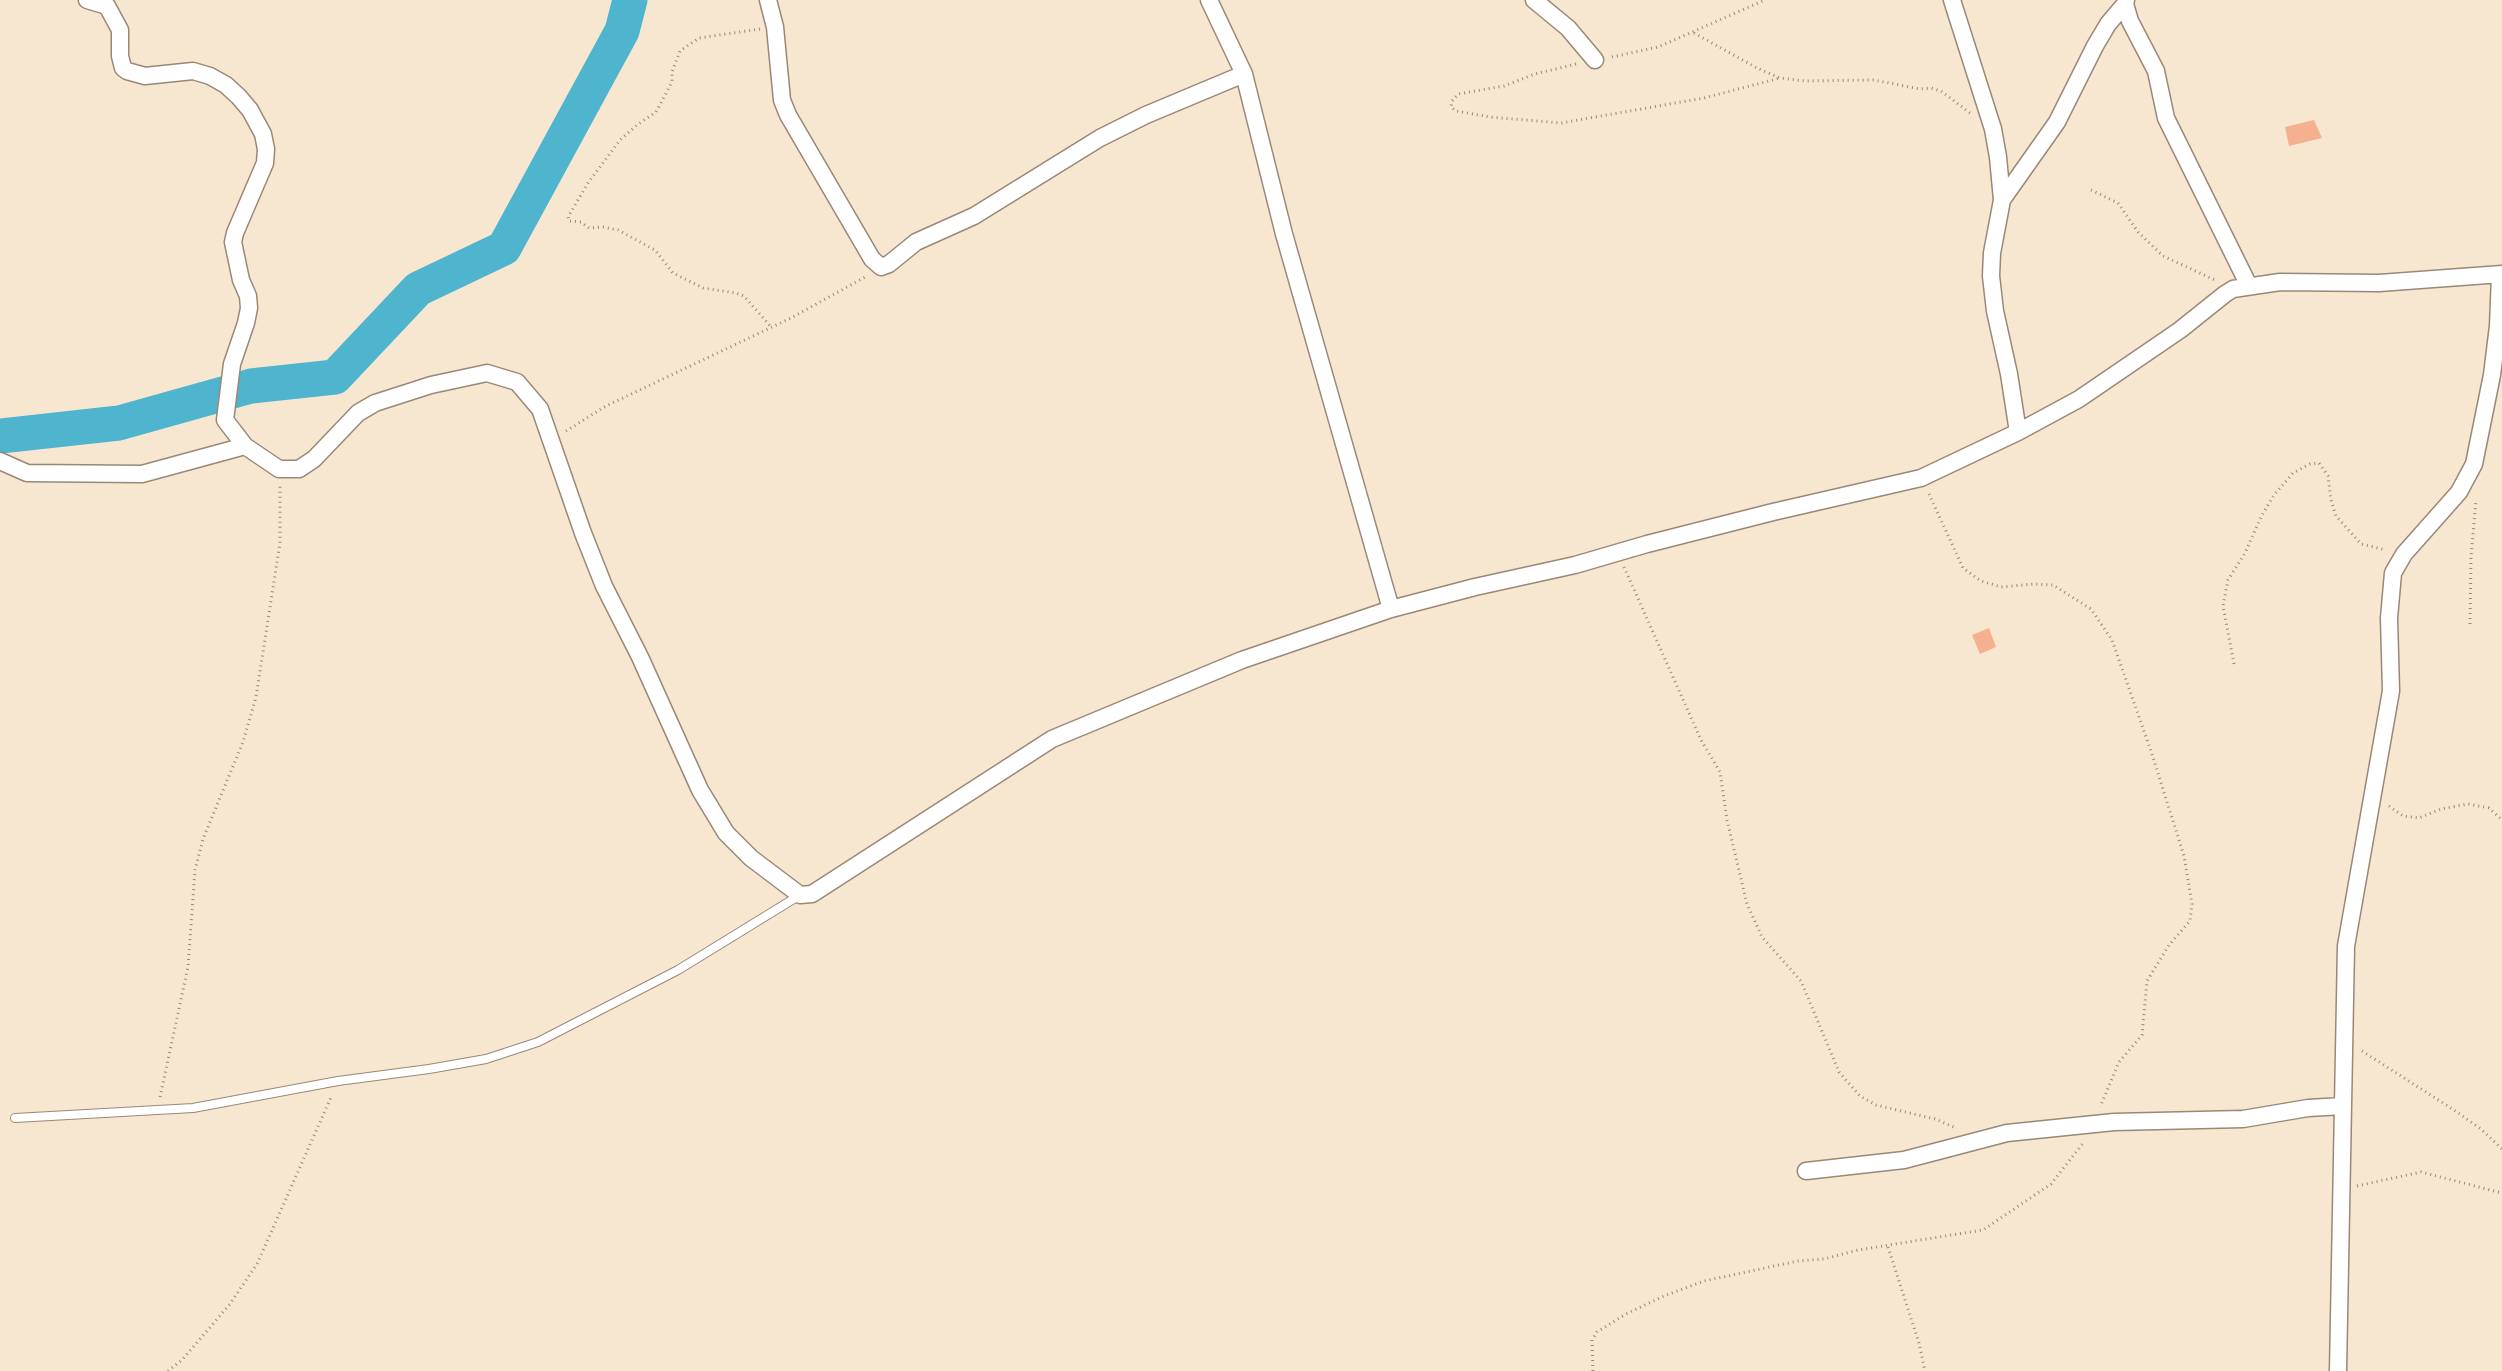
<!DOCTYPE html>
<html>
<head>
<meta charset="utf-8">
<style>
  body { margin:0 }
  canvas { display:block; background:#f7e7d0 }
</style>
</head>
<body>
<canvas width="2502" height="1371"></canvas>
<script>
const ctx = document.querySelector('canvas').getContext('2d');
ctx.lineJoin = 'round';
const toPath = rows => new Path2D(rows.map(r => 'M' + r).join(''));
function trace(path, color, width, dash) { ctx.strokeStyle = color; ctx.lineWidth = width; ctx.lineCap = dash ? 'butt' : 'round'; ctx.setLineDash(dash || []); ctx.stroke(path); }
function paint(path, color) { ctx.fillStyle = color; ctx.fill(path, 'evenodd'); }
const river = toPath([
  [0,436,119,423,251,386,335,377,418,289,504,248,622,31,630,0]
]);
const building = toPath([
  [2314,120,2322,138,2289,146,2285,127],
  [1989,628,1996,647,1980,654,1972,635]
]);
const path = toPath([
  [760,29,699,38,680,51,672,72,672,82,656,112,637,125,620,140,588,183,568,217,569,221,581,222,589,228,603,227,618,230,655,250,673,273,703,288,736,293,744,296,771,327],
  [1694,33,1757,68,1780,78,1805,81,1874,80,1920,89,1931,88,1941,91,1970,113],
  [1612,57,1658,47,1765,0],
  [1576,64,1535,74,1504,86,1458,94,1452,101,1451,107,1456,111,1490,117,1561,123,1704,98,1780,78],
  [2091,190,2118,203,2138,232,2163,256,2215,280],
  [566,431,606,406,791,318,867,276],
  [1929,494,1963,568,1981,581,2001,587,2034,584,2053,585,2091,609,2112,640,2151,751,2184,856,2192,904,2190,921,2169,945,2147,981,2142,1035,2119,1062,2100,1107],
  [1624,567,1701,740,1720,772,1727,820,1747,904,1762,937,1801,981,1839,1072,1860,1096,1876,1105,1935,1119,1956,1128],
  [2470,624,2471,557,2476,500],
  [2234,664,2223,606,2228,580,2245,553,2261,517,2274,495,2293,473,2310,464,2319,463,2328,476,2331,500,2336,516,2361,544,2386,550],
  [2389,806,2403,816,2419,818,2441,809,2468,804,2489,808,2502,820],
  [2362,1051,2454,1110,2481,1129,2502,1149],
  [160,1097,188,967,195,870,203,839,243,742,256,697,280,543,280,484],
  [2357,1186,2421,1172,2502,1193],
  [1888,1247,1919,1343,1925,1371],
  [168,1371,182,1360,230,1304,257,1264,332,1095],
  [1593,1371,1592,1340,1597,1332,1626,1314,1664,1296,1704,1281,1798,1261,1824,1259,1858,1250,1983,1230,2051,1184,2084,1142]
]);
const lane = toPath([
  [15,1118,193,1108,338,1081,429,1069,486,1059,538,1042,678,970,800,895]
]);
const street = toPath([
  [87,0,107,6,120,30,120,56,123,68,127,71,145,76,193,71,210,76,226,85,239,97,250,110,263,134,266,149,265,163,235,233,233,242,241,280,248,296,249,308,246,323,232,364,225,420,245,446,279,469,299,469,314,459,358,413,375,403,431,385,487,373,517,382,540,409,583,533,604,586,640,657,700,790,726,833,751,858,800,895,812,894,1052,739,1242,660,1391,609,1475,587,1575,565,1647,544,1773,512,1921,478,2018,432,2079,399,2180,330,2225,294,2233,289,2280,282,2379,283,2502,274],
  [768,0,775,27,782,100,788,115,872,259,881,267,889,264,916,242,974,216,1100,138,1146,115,1244,74],
  [1209,0,1244,74,1284,234,1391,609],
  [1534,0,1568,28,1595,60],
  [1952,0,1993,129,1998,157,2002,200,1992,253,1991,276,1995,311,2009,374,2018,432],
  [2126,0,2125,4,2130,21,2156,71,2166,118,2249,286],
  [2002,200,2057,122,2095,46,2108,24,2125,4],
  [0,461,27,473,142,474,245,446],
  [1806,1171,1904,1160,2007,1133,2114,1122,2243,1119,2308,1108,2343,1106],
  [2338,1371,2346,946,2391,691,2389,618,2393,573,2404,554,2459,492,2474,464,2492,375,2498,326,2500,275]
]);
trace(river, '#4fb4cd', 35);
paint(building, '#f5b090');
trace(lane, '#987', 10);
trace(street, '#987', 19);
trace(path, '#987', 3, [1, 4]);
trace(lane, '#fff', 8);
trace(street, '#fff', 16);
</script>
</body>
</html>
